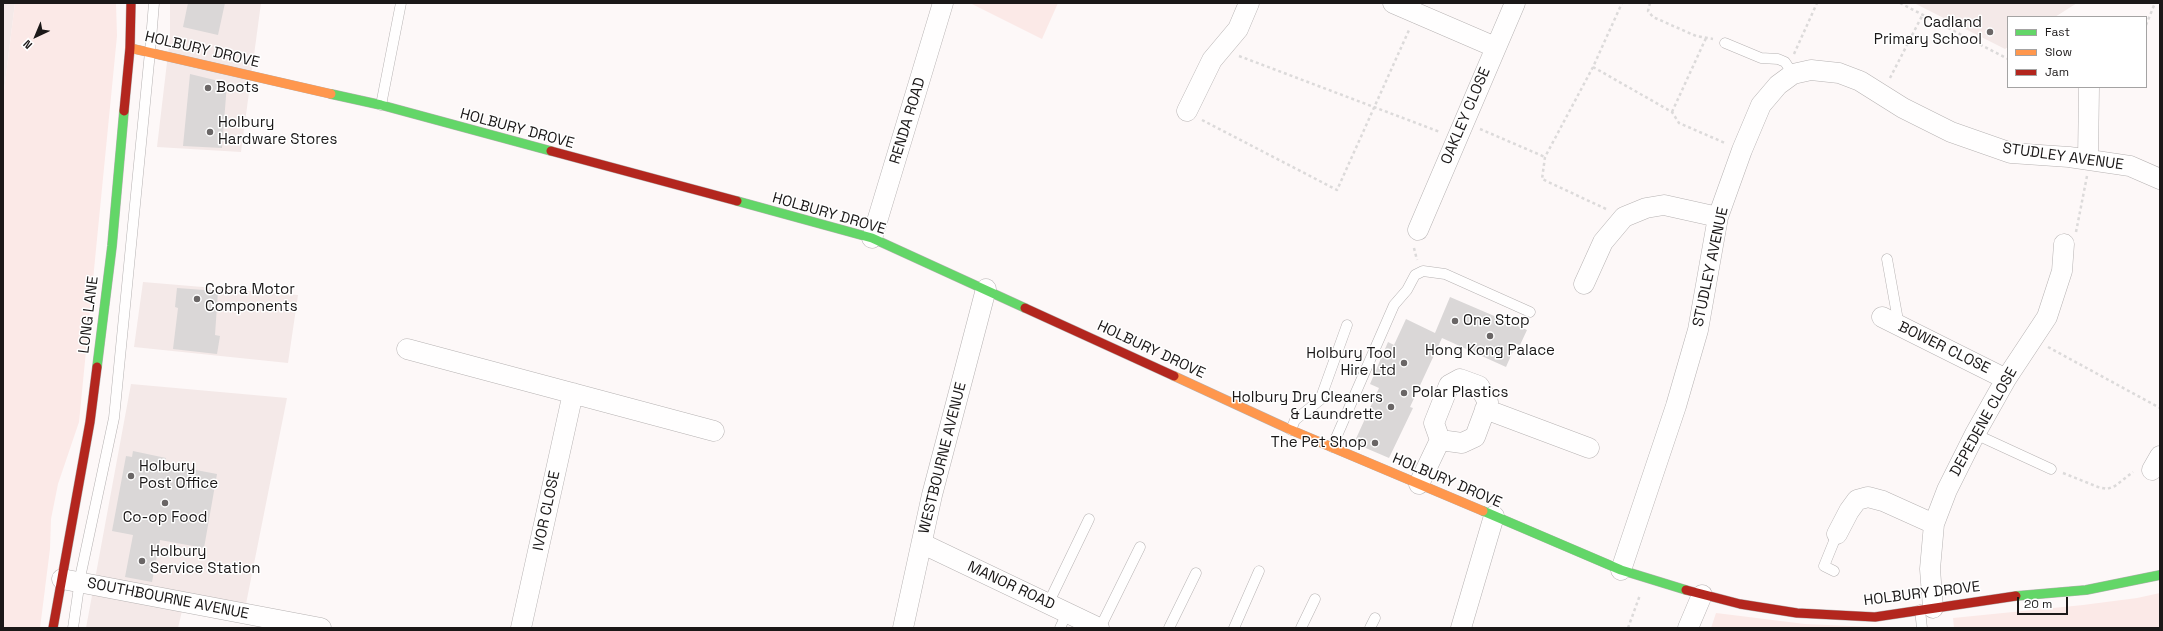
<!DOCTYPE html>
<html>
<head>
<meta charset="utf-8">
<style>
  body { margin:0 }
  #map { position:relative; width:2163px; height:631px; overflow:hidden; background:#fdf8f8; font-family:"Space Grotesk",sans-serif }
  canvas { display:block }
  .frame { position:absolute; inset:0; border:4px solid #1b1818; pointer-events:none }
  .legend { position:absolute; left:2007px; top:16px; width:140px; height:72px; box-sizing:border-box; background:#fff; border:1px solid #a4a3a3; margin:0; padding:5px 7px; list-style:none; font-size:12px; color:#1b1818 }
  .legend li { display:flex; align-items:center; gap:8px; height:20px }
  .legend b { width:20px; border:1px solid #a4a3a3 }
  .north { position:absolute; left:16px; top:16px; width:40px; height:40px; -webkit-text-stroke:3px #fff; paint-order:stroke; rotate:224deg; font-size:11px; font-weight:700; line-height:16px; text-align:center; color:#1b1818 }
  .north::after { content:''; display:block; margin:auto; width:14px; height:18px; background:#1b1818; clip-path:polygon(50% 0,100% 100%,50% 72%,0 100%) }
  .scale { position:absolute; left:2017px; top:597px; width:51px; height:18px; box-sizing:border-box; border:2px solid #1b1818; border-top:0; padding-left:5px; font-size:12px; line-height:14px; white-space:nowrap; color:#1b1818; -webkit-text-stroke:3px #fff; paint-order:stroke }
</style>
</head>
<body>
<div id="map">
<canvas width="2163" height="631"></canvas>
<div class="frame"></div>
<ul class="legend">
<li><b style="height:5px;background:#63d668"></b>Fast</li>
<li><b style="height:5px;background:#ff974d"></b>Slow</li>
<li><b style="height:5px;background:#b3261e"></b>Jam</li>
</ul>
<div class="north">N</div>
<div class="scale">20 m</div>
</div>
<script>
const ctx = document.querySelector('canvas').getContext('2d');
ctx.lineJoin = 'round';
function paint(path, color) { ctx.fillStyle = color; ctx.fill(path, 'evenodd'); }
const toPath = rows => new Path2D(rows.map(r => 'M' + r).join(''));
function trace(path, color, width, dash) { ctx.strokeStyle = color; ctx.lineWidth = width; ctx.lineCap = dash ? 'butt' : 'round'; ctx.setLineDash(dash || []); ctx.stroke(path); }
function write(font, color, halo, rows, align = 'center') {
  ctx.font = font + ' "Space Grotesk",sans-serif'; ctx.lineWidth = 3; ctx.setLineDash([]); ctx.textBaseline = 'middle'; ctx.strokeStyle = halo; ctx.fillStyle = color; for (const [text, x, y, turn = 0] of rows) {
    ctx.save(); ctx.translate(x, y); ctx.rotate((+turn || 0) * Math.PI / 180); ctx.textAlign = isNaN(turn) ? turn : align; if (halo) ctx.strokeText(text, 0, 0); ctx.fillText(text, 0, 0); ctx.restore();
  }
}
const built = toPath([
  [3,3,15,3,3,99],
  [170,3,261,3,241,152,157,147,170,37],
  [1914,3,2077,3,2055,17,2008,17,2008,47,2005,49],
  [143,282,298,295,288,363,134,347],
  [131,384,287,398,244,614,185,598,178,628,86,628]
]);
const green = toPath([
  [15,3,116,3,117,36,79,422,58,484,51,519,50,549,40,628,3,628,3,99],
  [970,3,1058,3,1042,39],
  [2160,593,2160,628,1954,628,1953,618,2083,605,2137,598],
  [1716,613,1805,624,1897,628,1711,628]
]);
const building = toPath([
  [188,3,225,3,218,35,183,27],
  [190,74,227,83,222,148,183,146],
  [177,288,218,291,215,335,220,336,217,354,173,349,178,308,175,307],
  [1450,297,1527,330,1520,345,1516,344,1506,367,1442,338,1410,407,1413,408,1389,458,1354,443,1379,388,1370,384,1388,342,1394,345,1406,319,1435,333],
  [133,451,166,458,164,464,217,474,204,548,160,540,152,582,125,577,133,535,112,531,126,456,132,457]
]);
const path = toPath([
  [1650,3,1648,11,1653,17,1696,36,1713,39],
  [1900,3,2008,59],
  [2146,25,2155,3],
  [1794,54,1817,3],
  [1239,56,1440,132],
  [1593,67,1672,112,1679,123,1725,143],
  [1890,78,1923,14],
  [1672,112,1706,38],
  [1202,120,1337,190,1409,30],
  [1480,129,1545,157],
  [1606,209,1542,179,1545,157,1593,67,1622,3],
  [2076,232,2087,176],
  [1414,248,1417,260],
  [2048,347,2160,408],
  [2063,473,2098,487,2107,489,2115,486,2133,472],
  [1628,628,1640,595]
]);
const lane = toPath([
  [1725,43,1761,58,1778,59,1785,62,1793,74],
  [381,105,401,3],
  [1887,259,1899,326],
  [1291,430,1295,420,1320,400,1347,325],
  [1975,434,2051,469],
  [1332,447,1394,305,1407,290,1415,275,1423,271,1445,274,1530,312],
  [1834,571,1824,566,1837,534],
  [1048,604,1089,519],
  [1920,610,1922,628],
  [73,628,81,573,114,418,150,52,154,3],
  [1060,628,1067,613],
  [1100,628,1140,547],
  [1169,628,1196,573],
  [1234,628,1259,571],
  [1301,628,1315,599],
  [1370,628,1375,618]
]);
const street = toPath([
  [1393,3,1495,47],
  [1187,111,1212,60,1238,29,1249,3],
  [2088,160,2089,87],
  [1418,230,1515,3],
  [872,238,943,3],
  [1584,284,1603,242,1624,217,1646,208,1664,205,1718,217],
  [1882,317,2006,379],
  [407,349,714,431],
  [1485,409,1589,448],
  [2152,470,2160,456],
  [1419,484,1440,440,1434,423,1449,385,1460,379,1479,386,1488,402,1475,437,1462,443,1440,440],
  [1837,534,1849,511,1857,500,1868,497,1883,501,1934,524],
  [923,544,1099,628],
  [1621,570,1676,406,1698,330,1718,217,1742,150,1761,105,1778,85,1793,74,1811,70,1839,73,1860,81,1903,108,1951,132,2011,153,2069,157,2130,166,2160,179],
  [62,579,321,628],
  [1933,608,1930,569,1934,524,1947,490,1975,434,2006,379,2047,317,2062,271,2064,244],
  [521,628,573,393],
  [903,628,932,495,986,289],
  [1461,628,1494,516],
  [1688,628,1702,595]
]);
const fast = toPath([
  [331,94,381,105,551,151],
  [737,201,872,238,1025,308],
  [97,367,112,246,124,111],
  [1483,511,1621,570,1686,590],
  [2016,596,2086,590,2160,575]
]);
const slow = toPath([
  [130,48,331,94],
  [1174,376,1291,430,1483,511]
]);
const jam = toPath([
  [124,111,130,48,131,3],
  [551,151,737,201],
  [1025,308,1174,376],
  [1686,590,1740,604,1797,613,1875,617,2016,596],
  [53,628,90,422,97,367]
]);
const markers = [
  [1990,32,4,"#6a6666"],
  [208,88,4,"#6a6666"],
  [210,132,4,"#6a6666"],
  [197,299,4,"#6a6666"],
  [1455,321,4,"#6a6666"],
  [1490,336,4,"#6a6666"],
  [1404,363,4,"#6a6666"],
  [1404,393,4,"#6a6666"],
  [1391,407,4,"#6a6666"],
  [1375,443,4,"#6a6666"],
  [131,476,4,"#6a6666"],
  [165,503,4,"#6a6666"],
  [142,561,4,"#6a6666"]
];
const poiNames = [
  ["Cadland",1982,23,"right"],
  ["Primary School",1982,40,"right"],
  ["Boots",216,88],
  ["Holbury",218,123],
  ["Hardware Stores",218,140],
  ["Cobra Motor",205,290],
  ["Components",205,307],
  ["One Stop",1463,321],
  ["Hong Kong Palace",1490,351,"center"],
  ["Holbury Tool",1396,354,"right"],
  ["Hire Ltd",1396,371,"right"],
  ["Polar Plastics",1412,393],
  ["Holbury Dry Cleaners",1383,398,"right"],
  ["& Laundrette",1383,415,"right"],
  ["The Pet Shop",1367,443,"right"],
  ["Holbury",139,467],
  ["Post Office",139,484],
  ["Co-op Food",165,518,"center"],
  ["Holbury",150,552],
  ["Service Station",150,569]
];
const streetNames = [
  ["HOLBURY DROVE",202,50,13],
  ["OAKLEY CLOSE",1466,116,-67],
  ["RENDA ROAD",908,121,-73],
  ["HOLBURY DROVE",517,129,15],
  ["STUDLEY AVENUE",2063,157,8],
  ["HOLBURY DROVE",829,214,16],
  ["STUDLEY AVENUE",1711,267,-78],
  ["LONG LANE",89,315,-83],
  ["BOWER CLOSE",1944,348,26],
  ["HOLBURY DROVE",1151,350,25],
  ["DEPEDENE CLOSE",1984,422,-61],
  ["WESTBOURNE AVENUE",943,458,-76],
  ["HOLBURY DROVE",1447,481,23],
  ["IVOR CLOSE",547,511,-78],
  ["MANOR ROAD",1011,586,25],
  ["HOLBURY DROVE",1922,594,-7],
  ["SOUTHBOURNE AVENUE",168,599,11]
];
paint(built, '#f4e9e8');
paint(green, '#fbe9e7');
paint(building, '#dad7d7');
trace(lane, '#b6b2b2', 11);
trace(street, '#b6b2b2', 21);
trace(fast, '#b6b2b2', 10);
trace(slow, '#b6b2b2', 10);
trace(jam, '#b6b2b2', 10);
trace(path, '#dcdada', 2.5, [3, 3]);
trace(lane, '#fffefe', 10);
trace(street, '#fffefe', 20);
trace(fast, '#63d668', 9);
trace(slow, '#ff974d', 9);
trace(jam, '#b3261e', 9);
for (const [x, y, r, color] of markers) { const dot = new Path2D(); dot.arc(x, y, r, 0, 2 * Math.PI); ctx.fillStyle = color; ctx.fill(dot); trace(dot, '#fff', 1.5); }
write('15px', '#1b1818', '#fff', poiNames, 'left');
write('15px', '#1b1818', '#fff', streetNames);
</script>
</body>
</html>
